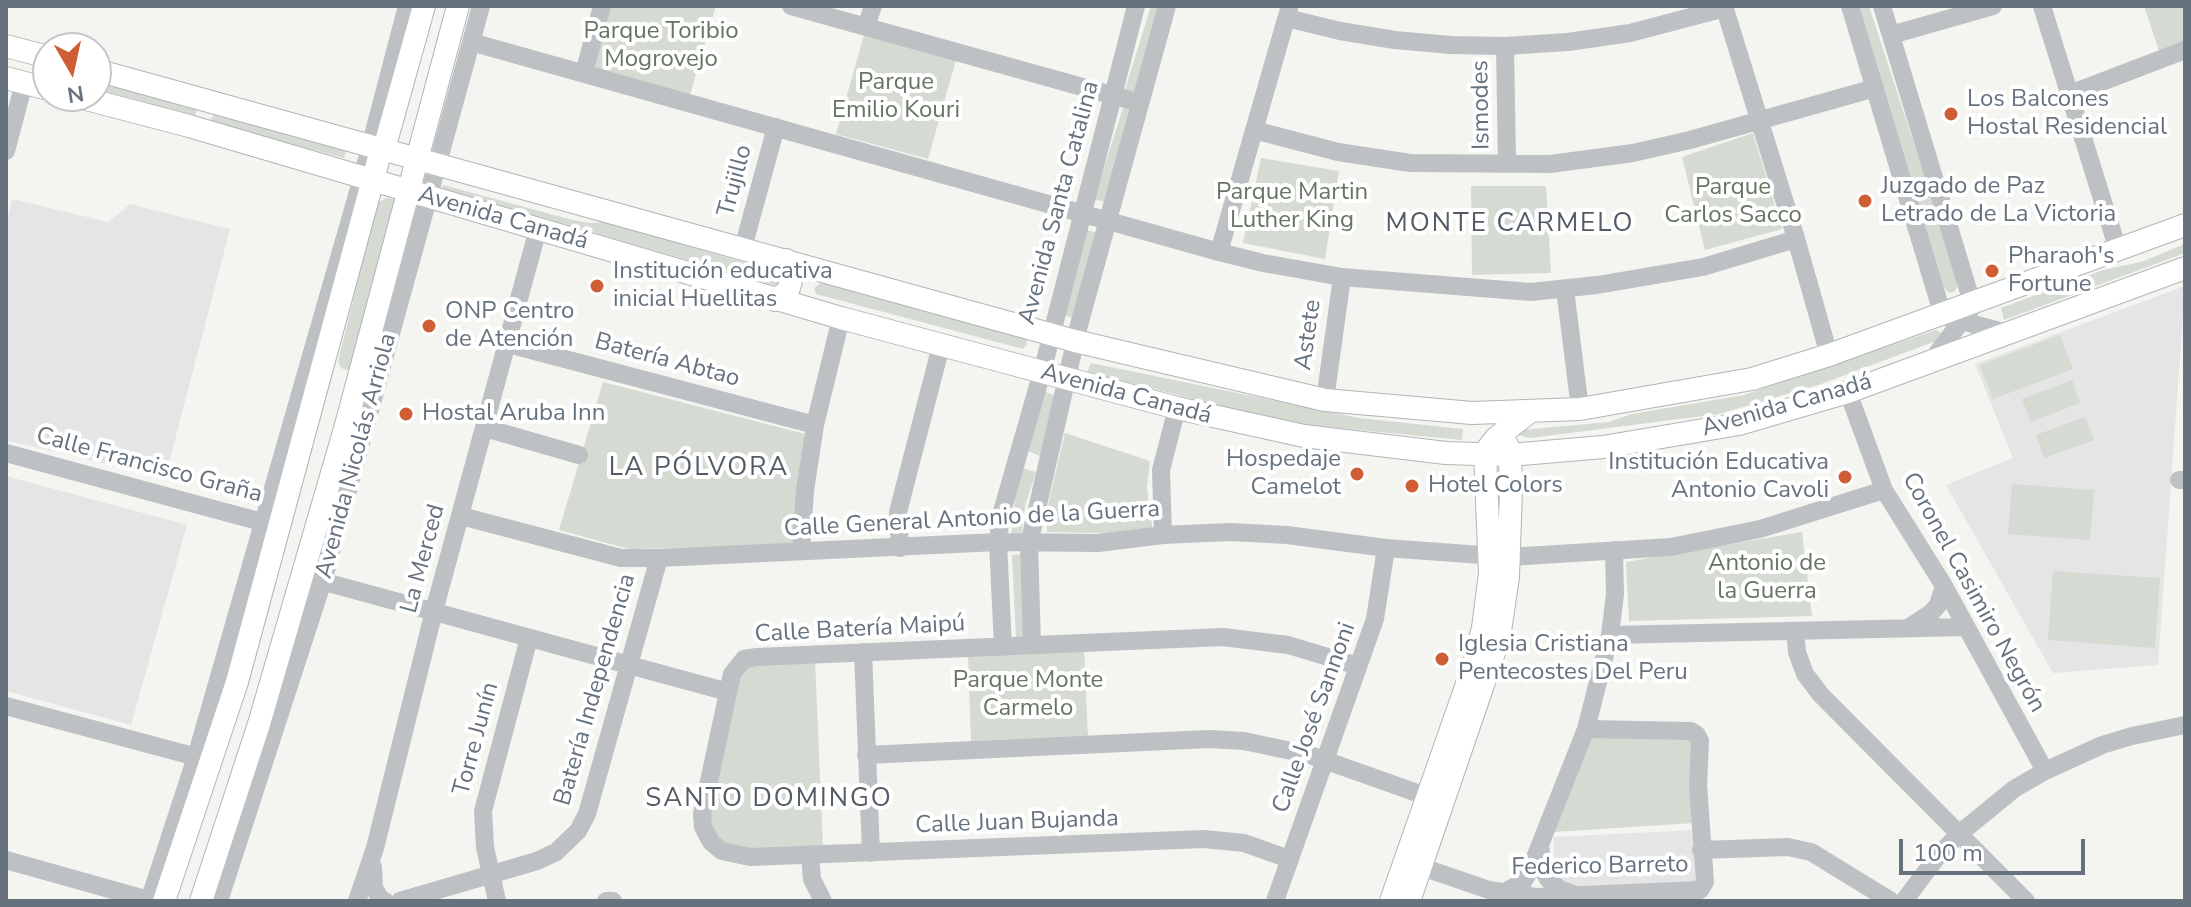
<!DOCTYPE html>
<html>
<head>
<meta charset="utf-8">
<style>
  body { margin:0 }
  #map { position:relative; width:2191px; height:907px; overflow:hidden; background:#f4f4f0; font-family:"Nunito Sans",sans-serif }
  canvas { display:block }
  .frame { position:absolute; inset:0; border:8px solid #66737e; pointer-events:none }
  .north { position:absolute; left:32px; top:32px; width:80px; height:80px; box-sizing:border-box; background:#fff; border:2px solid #c2c7cb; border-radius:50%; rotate:171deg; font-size:22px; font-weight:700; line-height:32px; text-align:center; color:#66737e }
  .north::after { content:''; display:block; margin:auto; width:28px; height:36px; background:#d05e34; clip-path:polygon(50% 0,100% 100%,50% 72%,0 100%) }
  .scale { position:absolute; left:1899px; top:839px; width:186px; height:36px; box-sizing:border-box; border:4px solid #66737e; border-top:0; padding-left:10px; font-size:24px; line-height:28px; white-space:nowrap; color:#66737e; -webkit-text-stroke:6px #fff; paint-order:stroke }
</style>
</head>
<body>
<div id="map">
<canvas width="2191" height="907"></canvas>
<div class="frame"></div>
<div class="north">N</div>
<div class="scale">100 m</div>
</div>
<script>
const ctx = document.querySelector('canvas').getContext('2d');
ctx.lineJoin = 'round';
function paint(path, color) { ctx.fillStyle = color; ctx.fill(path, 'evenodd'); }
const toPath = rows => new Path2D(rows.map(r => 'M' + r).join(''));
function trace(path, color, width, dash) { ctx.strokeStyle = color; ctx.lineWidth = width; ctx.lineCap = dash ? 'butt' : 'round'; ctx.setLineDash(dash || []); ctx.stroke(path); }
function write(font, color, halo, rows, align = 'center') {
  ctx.font = font + ' "Nunito Sans",sans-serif'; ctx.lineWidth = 8; ctx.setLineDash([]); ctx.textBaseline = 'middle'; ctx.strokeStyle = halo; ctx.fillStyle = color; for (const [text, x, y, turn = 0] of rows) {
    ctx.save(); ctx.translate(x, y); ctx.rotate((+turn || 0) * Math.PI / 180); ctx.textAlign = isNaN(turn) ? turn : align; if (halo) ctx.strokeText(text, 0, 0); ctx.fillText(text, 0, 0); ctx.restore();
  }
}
const built = toPath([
  [12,199,108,222,130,204,230,229,165,478,6,440,6,226],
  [2185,286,2158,665,2053,673,1946,485,2013,458,1975,364],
  [6,476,187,525,131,725,6,691],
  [1694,830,1696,883,1574,890,1558,879,1554,869,1554,837]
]);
const green = toPath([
  [610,6,716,6,690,95,592,68],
  [1151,6,1163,6,1134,96,1124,93],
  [1859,6,1869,6,1959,282,1955,291,1949,293,1941,283],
  [2144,6,2185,6,2185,41,2159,51],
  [864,35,956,60,928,159,836,134],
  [96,79,198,106,195,116,96,89],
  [1123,108,1129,109,1105,202,1094,199],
  [216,113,346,150,344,158,208,122],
  [1753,133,1782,229,1705,250,1682,157],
  [1261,158,1339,171,1325,259,1243,243],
  [443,185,569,219,589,223,606,222,780,273,782,283,777,286,441,188],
  [1471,186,1546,186,1551,273,1472,275],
  [386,198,397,199,354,365,347,370,341,368,338,361,377,203],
  [1087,230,1098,233,1075,319,1064,315],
  [2185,244,2185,253,2004,320,2001,308,2103,270,2141,262],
  [823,281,1027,339,1027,345,1023,349,816,294,814,288],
  [1936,330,1943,334,1939,340,1821,384,1719,414,1530,438,1518,435,1522,430,1609,422,1632,414,1744,395],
  [2060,335,2073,369,1993,399,1980,365],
  [1091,363,1359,418,1463,429,1462,440,1288,423,1087,372],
  [2072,380,2080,403,2031,422,2022,399],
  [603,382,805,434,794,546,629,549,559,530],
  [1045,392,1057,396,1040,456,1028,451],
  [2085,417,2094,440,2044,458,2036,435],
  [1065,433,1150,461,1147,488,1153,534,1047,532,1046,513],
  [1022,468,1036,472,1025,506,1021,538,1011,537,1016,486],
  [2012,484,2094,490,2090,540,2008,534],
  [1802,532,1812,616,1629,621,1626,562],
  [1022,554,1025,638,1016,639,1012,555],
  [2053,571,2160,578,2155,648,2048,640],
  [1084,648,1088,736,971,741,968,653],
  [815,659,823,848,746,851,719,843,708,825,736,682,749,665],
  [1591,736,1691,736,1694,823,1553,832]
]);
const minor = toPath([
  [791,6,1140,103],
  [1724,6,1795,235,1829,355],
  [1850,6,1943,316,2007,333],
  [1882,6,1973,306,1932,360],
  [2042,6,2118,250],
  [1287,18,1340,31,1395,40,1450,45,1505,46,1568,42,1630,33,1725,8],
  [866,27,873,6],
  [1891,35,1993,6],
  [471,42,1219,252,1263,263,1342,277,1531,292,1597,285,1703,267,1796,239],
  [1505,46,1507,163],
  [584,73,602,6],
  [2070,94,2185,50],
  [1254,130,1338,152,1410,163,1550,164,1633,153,1690,140,1875,88],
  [6,151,24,83],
  [743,248,776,127],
  [1219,252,1289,9],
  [1565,289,1580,409],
  [508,344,815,425],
  [1848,392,1884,490,1944,586,2045,771],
  [1325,400,1342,277],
  [485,428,579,455],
  [6,453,273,525],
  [2179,480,2185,480],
  [461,516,621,558,659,558,998,542,1098,543,1163,535,1230,532,1287,535,1386,548,1509,557,1671,547,1760,529,1884,490],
  [1163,535,1161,470,1177,408],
  [900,548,898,512,941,346],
  [801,551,805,491,815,425,841,318],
  [314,579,728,692],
  [1908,628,1931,613,1938,605,1944,586],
  [1795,631,1797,652,1805,674,1821,695,2026,901],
  [1610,635,1966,627],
  [1032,645,1029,544,1079,325,1167,6],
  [1003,647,998,542,1001,515,1042,372,1136,6],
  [863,652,871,853],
  [6,706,208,760],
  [866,755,1209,739,1244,741,1310,755,1437,800],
  [1701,850,1788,847,1811,852,1891,901],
  [1541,851,1541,866,1548,879,1559,889,1575,895],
  [810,855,812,879,823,901],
  [1289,859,1244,843,1204,839,750,857,722,851,711,842,703,827,702,814,732,674,744,659,757,657,1223,637,1288,645,1358,666],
  [6,860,152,901],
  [1410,863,1489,890,1535,897,1700,890,1705,882,1698,785,1700,741,1697,735,1691,731,1586,729],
  [373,867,374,888,381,900,385,901],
  [1503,893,1523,882,1530,870,1586,729,1610,635,1615,594,1614,550],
  [149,901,196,757,360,185,407,6],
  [219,901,323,581,481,6],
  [357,901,375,848,434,611,538,229],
  [400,901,537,861,556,852,578,831,587,814,659,558],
  [497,901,485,847,483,811,529,638],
  [606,901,613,901],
  [1275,901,1375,619,1386,548],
  [1904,901,1937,857,1959,834,2014,789,2045,771,2102,745,2132,736,2185,725]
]);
const major = toPath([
  [6,46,48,57],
  [96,70,1075,341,1325,400,1472,413,1580,409,1752,379,1829,355,2185,225],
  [6,78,48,89],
  [75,96,189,126,841,318,1177,408,1304,436,1446,453,1510,455,1603,447,1739,424,1848,392,2185,268],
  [775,300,788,291,793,274,786,260],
  [164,901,237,682,379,157,384,149,424,6],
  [201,901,259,724,346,425,458,6],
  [1391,901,1474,664,1483,628,1490,573,1485,452,1496,438,1528,413],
  [1409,901,1499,638,1508,577,1511,489,1510,451,1506,443]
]);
const markers = [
  [1951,114,8,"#d05e34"],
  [1865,201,8,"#d05e34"],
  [1992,271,8,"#d05e34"],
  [597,286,8,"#d05e34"],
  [429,326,8,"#d05e34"],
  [406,414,8,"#d05e34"],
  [1357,474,8,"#d05e34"],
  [1845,477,8,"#d05e34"],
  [1412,486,8,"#d05e34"],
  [1442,659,8,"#d05e34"]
];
const parkNames = [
  ["Parque Toribio",661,32],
  ["Mogrovejo",661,60],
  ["Parque",896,83],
  ["Emilio Kouri",896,111],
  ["Parque",1733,188],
  ["Carlos Sacco",1733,216],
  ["Parque Martin",1292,193],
  ["Luther King",1292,221],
  ["Antonio de",1767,564],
  ["la Guerra",1767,592],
  ["Parque Monte",1028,681],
  ["Carmelo",1028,709]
];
const poiNames = [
  ["Los Balcones",1967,100],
  ["Hostal Residencial",1967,128],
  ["Juzgado de Paz",1881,187],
  ["Letrado de La Victoria",1881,215],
  ["Pharaoh's",2008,257],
  ["Fortune",2008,285],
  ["Institución educativa",613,272],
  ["inicial Huellitas",613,300],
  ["ONP Centro",445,312],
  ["de Atención",445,340],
  ["Hostal Aruba Inn",422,414],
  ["Hospedaje",1341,460,"right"],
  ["Camelot",1341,488,"right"],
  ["Institución Educativa",1829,463,"right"],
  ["Antonio Cavoli",1829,491,"right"],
  ["Hotel Colors",1428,486],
  ["Iglesia Cristiana",1458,645],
  ["Pentecostes Del Peru",1458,673]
];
const streetNames = [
  ["Ismodes",1482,105,-91],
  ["Trujillo",736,181,-75],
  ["Avenida Santa Catalina",1060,203,-75],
  ["Avenida Canadá",503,219,16],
  ["Astete",1309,335,-82],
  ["Batería Abtao",667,361,15],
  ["Avenida Canadá",1126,395,15],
  ["Avenida Canadá",1787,406,-16],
  ["Avenida Nicolás Arriola",357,456,-75],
  ["Calle Francisco Graña",149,466,15],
  ["Calle General Antonio de la Guerra",972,520,-3],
  ["La Merced",424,559,-75],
  ["Coronel Casimiro Negrón",1973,593,61],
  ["Calle Batería Maipú",860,630,-3],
  ["Batería Independencia",596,690,-74],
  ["Calle José Sannoni",1315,718,-70],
  ["Torre Junín",477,739,-75],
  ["Calle Juan Bujanda",1017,823,-2],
  ["Federico Barreto",1600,867,-1]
];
const neighbourhoodNames = [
  ["MONTE CARMELO",1510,225],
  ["LA PÓLVORA",699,469],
  ["SANTO DOMINGO",769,800]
];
paint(built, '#e4e5e4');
paint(green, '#d5dad2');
trace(major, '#b1b5b8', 24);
trace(minor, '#bdc1c4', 18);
trace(major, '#fff', 22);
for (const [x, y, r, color] of markers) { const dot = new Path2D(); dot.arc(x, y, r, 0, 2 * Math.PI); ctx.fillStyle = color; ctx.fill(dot); trace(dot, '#fff', 3); }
write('24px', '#677664', '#fff', parkNames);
write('24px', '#66737e', '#fff', poiNames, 'left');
write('24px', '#66737e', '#fff', streetNames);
ctx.letterSpacing = '2px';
write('26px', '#535c64', '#fff', neighbourhoodNames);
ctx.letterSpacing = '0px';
</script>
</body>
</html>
